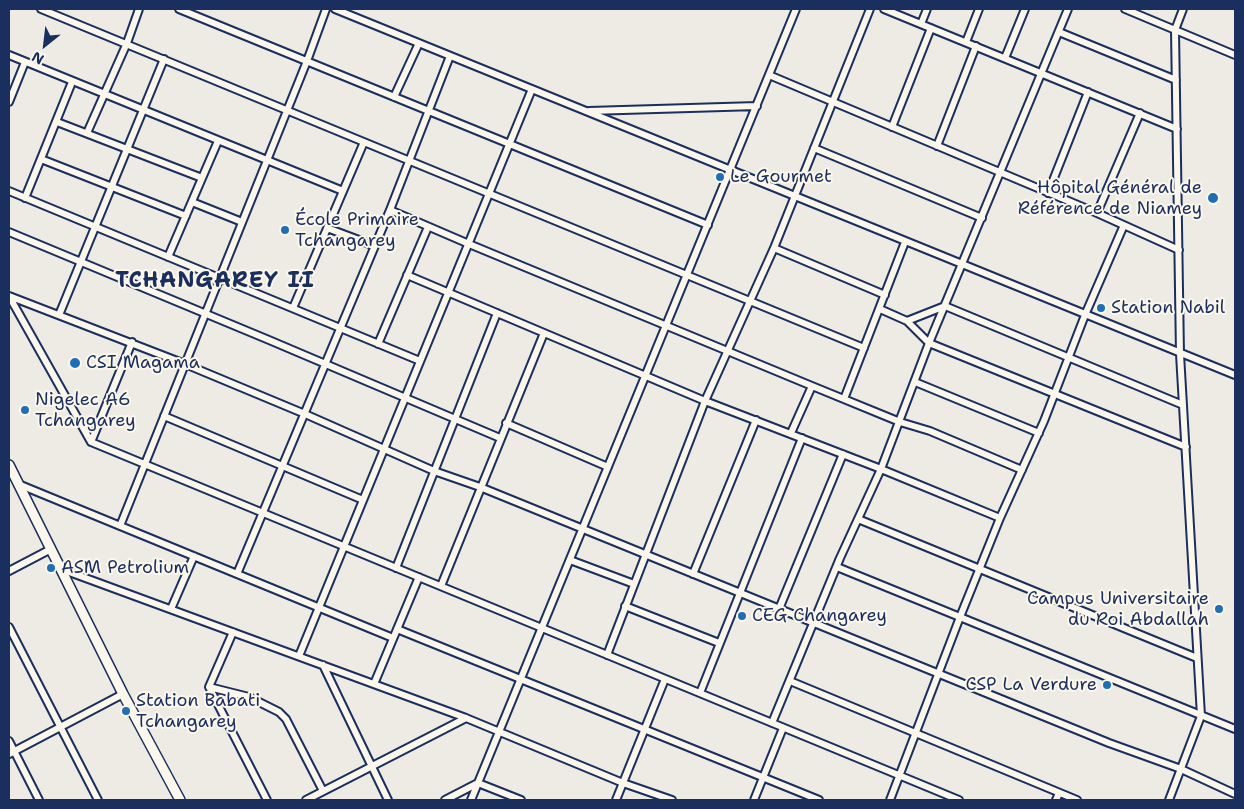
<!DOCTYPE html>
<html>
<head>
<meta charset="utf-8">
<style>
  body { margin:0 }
  #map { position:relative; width:1244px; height:809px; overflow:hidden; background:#eeebe4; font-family:"Shantell Sans",sans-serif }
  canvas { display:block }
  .frame { position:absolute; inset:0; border:10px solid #1b2f5e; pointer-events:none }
  .north { position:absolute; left:20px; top:20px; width:50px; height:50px; -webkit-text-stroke:4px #fbf7ec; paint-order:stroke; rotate:209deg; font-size:14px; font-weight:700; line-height:20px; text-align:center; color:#1b2f5e }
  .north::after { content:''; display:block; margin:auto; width:18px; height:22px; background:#1b2f5e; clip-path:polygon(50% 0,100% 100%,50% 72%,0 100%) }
</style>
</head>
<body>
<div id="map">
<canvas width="1244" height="809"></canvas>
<div class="frame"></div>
<div class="north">N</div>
</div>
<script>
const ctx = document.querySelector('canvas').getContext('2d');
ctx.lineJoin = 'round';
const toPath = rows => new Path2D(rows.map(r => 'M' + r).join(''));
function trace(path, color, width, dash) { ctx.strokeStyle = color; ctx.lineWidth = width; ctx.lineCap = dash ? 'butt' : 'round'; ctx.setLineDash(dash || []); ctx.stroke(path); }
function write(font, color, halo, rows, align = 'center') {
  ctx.font = font + ' "Shantell Sans",sans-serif'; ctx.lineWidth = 4; ctx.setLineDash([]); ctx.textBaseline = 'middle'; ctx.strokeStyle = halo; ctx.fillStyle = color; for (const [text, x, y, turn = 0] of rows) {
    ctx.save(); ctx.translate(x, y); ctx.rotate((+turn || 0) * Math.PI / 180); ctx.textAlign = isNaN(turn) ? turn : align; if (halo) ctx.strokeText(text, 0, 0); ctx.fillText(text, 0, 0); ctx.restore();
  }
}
const minor = toPath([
  [41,9,864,348],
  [179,9,708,225],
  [335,9,1235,375],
  [884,9,1177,129],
  [1125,9,1235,55],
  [921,24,927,9],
  [1059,32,1176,80],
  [966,42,979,9],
  [9,55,343,191],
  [1005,58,1025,9],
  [769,75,1097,213,1179,250],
  [394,97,419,43],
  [9,102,25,62],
  [589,111,757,106],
  [57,122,202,178],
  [892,127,931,28],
  [87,133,127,43,139,9],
  [937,146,976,46],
  [814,148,982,218],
  [41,159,186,216],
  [9,191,420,361],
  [1048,193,1088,92],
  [25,198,72,82],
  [192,202,242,222],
  [390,210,469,244,812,386,900,422,930,431,1022,470],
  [1097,213,1140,113],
  [327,228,375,246],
  [9,232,269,340,500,438],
  [774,248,885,295],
  [168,257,218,141],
  [407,275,705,401,881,469,1000,518],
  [9,296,185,364,305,414,434,471,480,487,1109,743,1181,769,1235,794],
  [9,296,91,442,959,800],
  [293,308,364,142],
  [880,309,907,321,929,343,1186,447],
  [59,315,164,59],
  [907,321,945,306,1183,405],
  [378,344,428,227],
  [915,382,1039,433],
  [844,399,905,242],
  [164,416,363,500],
  [506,423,608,467],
  [791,433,812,386],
  [91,442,132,342],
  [18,484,393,638],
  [858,519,1197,658],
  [120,526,307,61,326,9],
  [570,560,634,584],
  [837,567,1235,729],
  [396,568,497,313],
  [61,569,466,718,623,783,672,800],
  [9,571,51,549],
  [237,574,390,210,450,56],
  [693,574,756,420],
  [441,586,544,333],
  [625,606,719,643],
  [171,609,194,556],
  [779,609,843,454],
  [9,627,98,800],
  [397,629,819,800],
  [233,632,209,687,267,800],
  [607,655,705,401,774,248,870,9],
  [299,656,532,89],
  [323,665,388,800],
  [790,681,1077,800],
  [374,684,419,577],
  [209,687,249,697,279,712,286,719,323,791],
  [700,693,802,438],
  [772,723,840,558,881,469,929,343,1068,9],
  [9,741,39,800],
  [9,754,123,694],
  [306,800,466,718],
  [445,800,478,783,521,800],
  [471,800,796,9],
  [616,800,665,679],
  [754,800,783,728],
  [890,800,960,617,1000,518,1044,421,1085,315,1124,225],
  [1056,800,1059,793],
  [1169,800,1201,716,1180,354,1175,30,1183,9]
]);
const secondary = toPath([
  [9,465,123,694,180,800]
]);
const markers = [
  [720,177,5,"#1f6fb2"],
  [1213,198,6,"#1f6fb2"],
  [285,230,5,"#1f6fb2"],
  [1101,308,5,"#1f6fb2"],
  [75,363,6,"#1f6fb2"],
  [25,410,5,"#1f6fb2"],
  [51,568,5,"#1f6fb2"],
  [1219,609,5,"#1f6fb2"],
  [742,616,5,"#1f6fb2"],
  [1107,685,5,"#1f6fb2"],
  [126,711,5,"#1f6fb2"]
];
const poiNames = [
  ["Le Gourmet",730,177],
  ["Hôpital Général de",1202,188,"right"],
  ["Référence de Niamey",1202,209,"right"],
  ["École Primaire",295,220],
  ["Tchangarey",295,241],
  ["Station Nabil",1111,308],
  ["CSI Magama",86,363],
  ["Nigelec A6",35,400],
  ["Tchangarey",35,421],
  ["ASM Petrolium",61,568],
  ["Campus Universitaire",1209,599,"right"],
  ["du Roi Abdallah",1209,620,"right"],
  ["CEG Changarey",752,616],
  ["CSP La Verdure",1097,685,"right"],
  ["Station Babati",136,701],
  ["Tchangarey",136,722]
];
const districtNames = [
  ["TCHANGAREY II",215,281]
];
trace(minor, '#1b2f5e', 10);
trace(secondary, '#1b2f5e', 12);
trace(minor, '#fbf7ec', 6);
trace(secondary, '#fbf7ec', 9);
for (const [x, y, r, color] of markers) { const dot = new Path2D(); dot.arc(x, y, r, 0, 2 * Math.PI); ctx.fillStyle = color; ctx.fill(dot); trace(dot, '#fbf7ec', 2); }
write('18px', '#1b2f5e', '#fbf7ec', poiNames, 'left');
ctx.letterSpacing = '1px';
write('bold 22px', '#1b2f5e', '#fbf7ec', districtNames);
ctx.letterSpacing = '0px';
</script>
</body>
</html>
